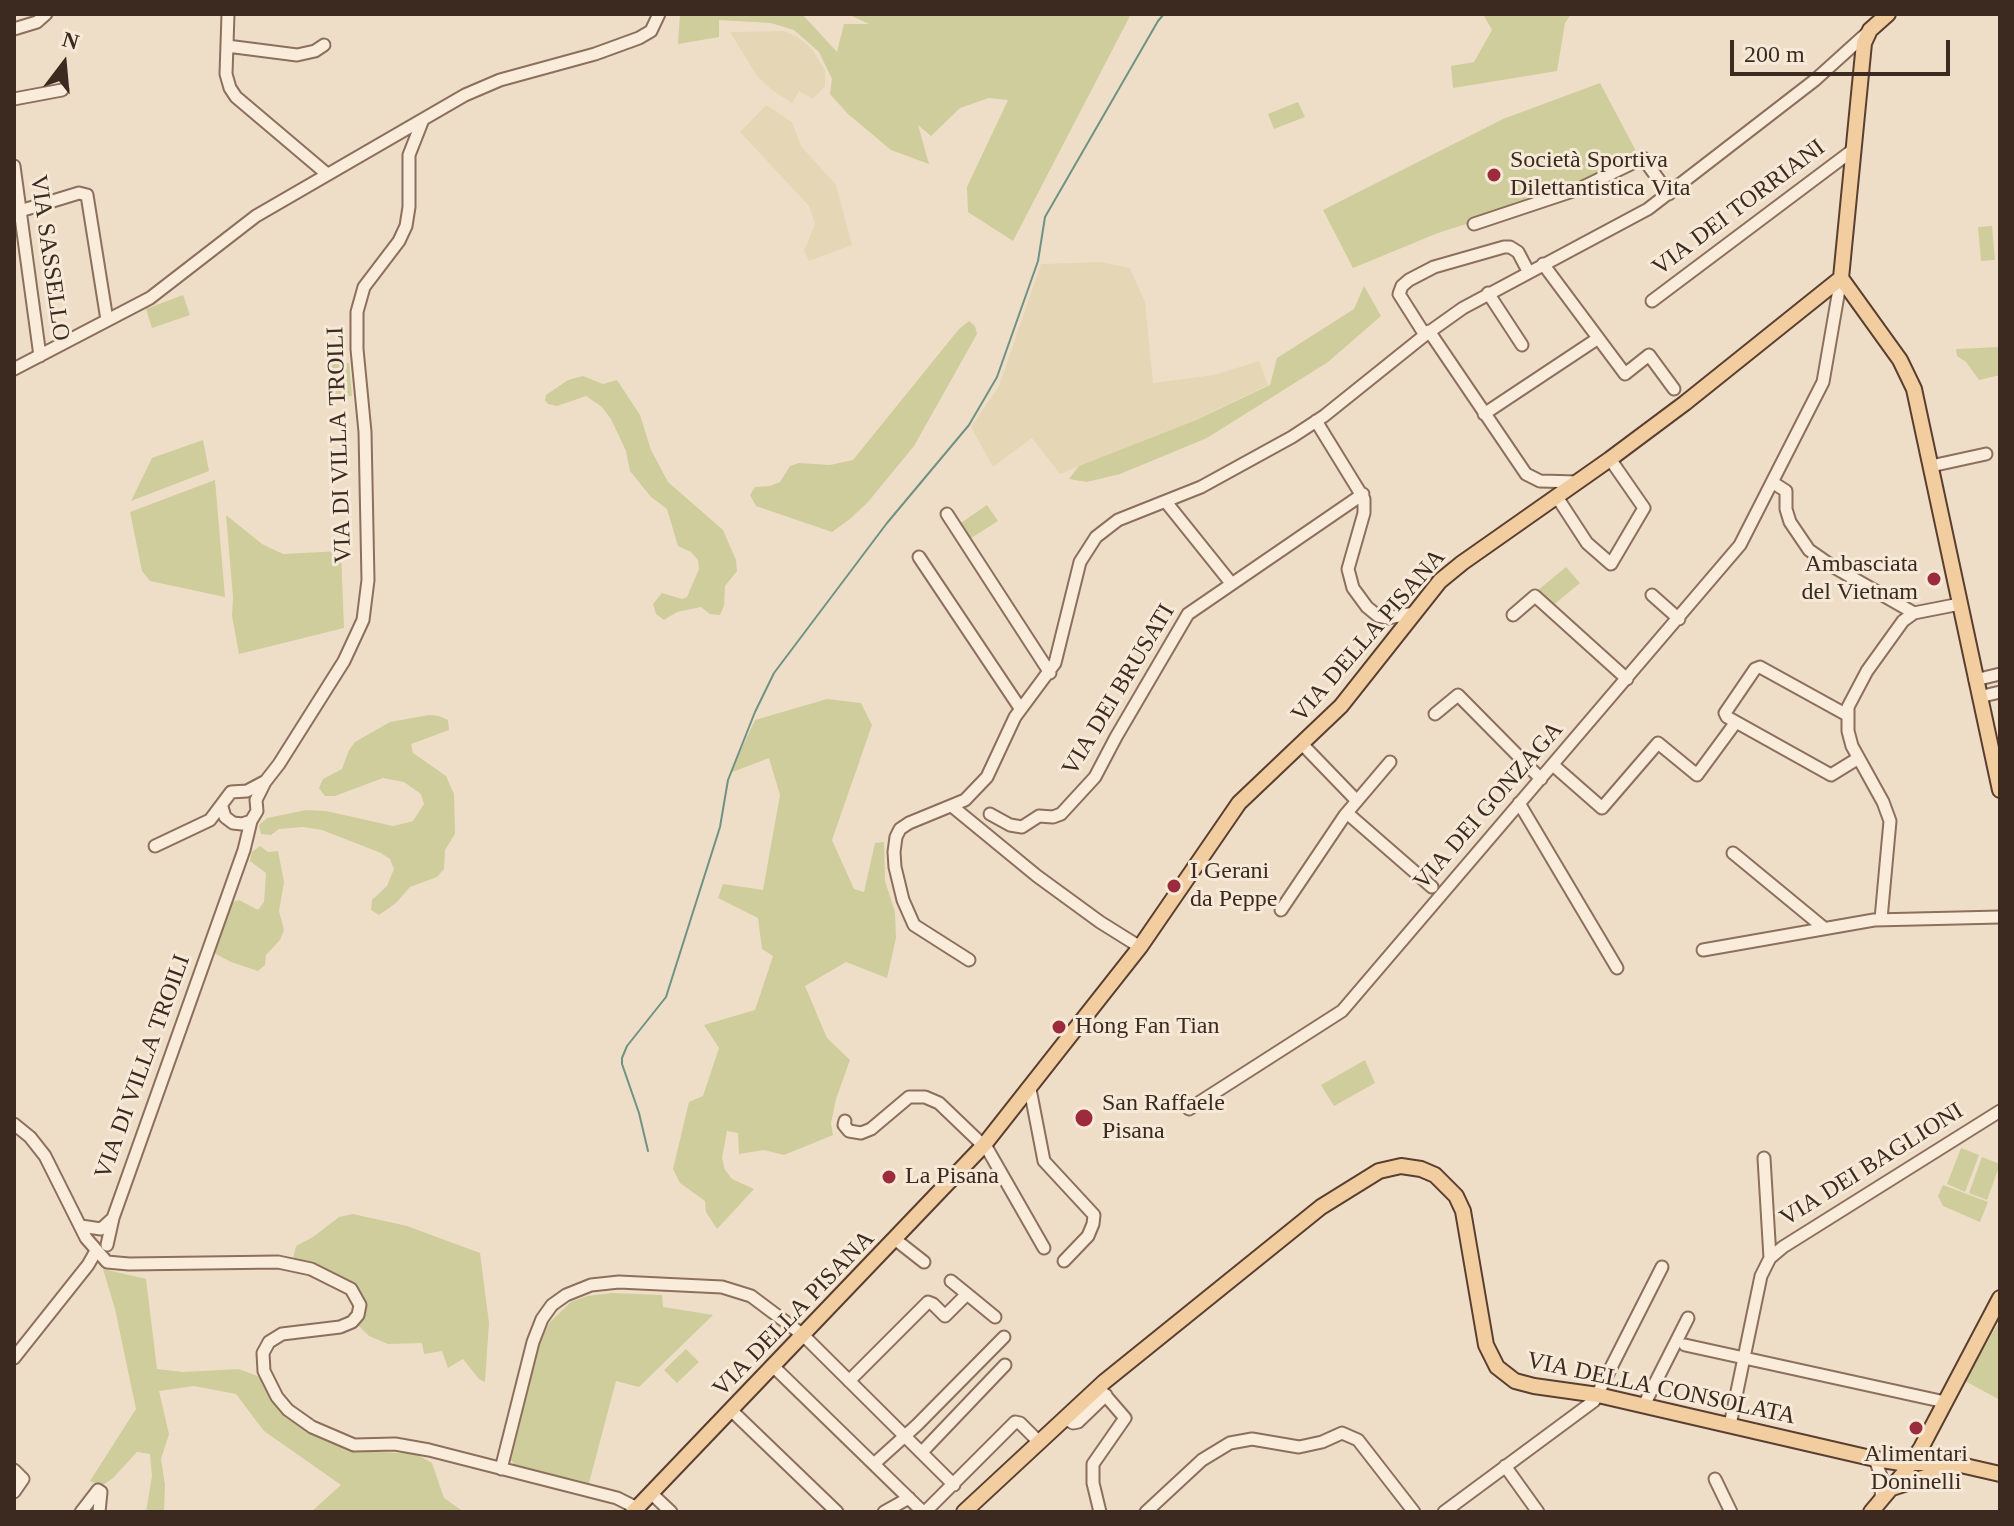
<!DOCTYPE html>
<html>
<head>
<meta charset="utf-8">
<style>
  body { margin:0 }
  #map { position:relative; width:2014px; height:1526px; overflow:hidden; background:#efdec7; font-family:Georgia,serif }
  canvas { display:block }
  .frame { position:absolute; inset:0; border:16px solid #3c2a20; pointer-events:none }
  .north { position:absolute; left:24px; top:24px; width:80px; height:80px; -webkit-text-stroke:6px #f6e9d7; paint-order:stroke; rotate:16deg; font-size:22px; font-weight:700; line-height:32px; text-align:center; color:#3c2a20 }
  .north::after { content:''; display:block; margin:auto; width:28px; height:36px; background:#3c2a20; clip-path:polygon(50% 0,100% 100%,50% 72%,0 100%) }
  .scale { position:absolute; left:1730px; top:40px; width:220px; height:36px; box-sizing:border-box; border:4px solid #3c2a20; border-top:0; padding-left:10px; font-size:24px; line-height:28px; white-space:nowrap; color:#3c2a20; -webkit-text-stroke:6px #f6e9d7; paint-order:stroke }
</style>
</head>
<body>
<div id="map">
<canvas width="2014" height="1526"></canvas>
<div class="frame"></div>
<div class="north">N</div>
<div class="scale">200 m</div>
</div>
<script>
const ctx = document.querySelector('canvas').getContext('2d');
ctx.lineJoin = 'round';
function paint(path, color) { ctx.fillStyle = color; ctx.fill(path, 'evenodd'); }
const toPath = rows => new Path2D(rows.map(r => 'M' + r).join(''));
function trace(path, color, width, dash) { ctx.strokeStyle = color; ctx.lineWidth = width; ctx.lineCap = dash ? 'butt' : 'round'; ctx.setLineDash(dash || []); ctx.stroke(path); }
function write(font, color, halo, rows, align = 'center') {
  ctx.font = font + ' Georgia,serif'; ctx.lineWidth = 6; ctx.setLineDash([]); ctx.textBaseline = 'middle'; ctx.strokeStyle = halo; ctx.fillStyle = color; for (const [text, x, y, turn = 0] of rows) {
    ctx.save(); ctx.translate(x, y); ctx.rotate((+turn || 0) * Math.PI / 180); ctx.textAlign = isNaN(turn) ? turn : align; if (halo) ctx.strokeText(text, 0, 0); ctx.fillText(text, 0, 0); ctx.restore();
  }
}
const farmland = toPath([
  [784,31,796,36,812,49,825,70,825,86,813,99,799,91,792,103,772,90,757,76,730,32],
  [766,105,792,122,801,146,836,185,852,245,809,261,804,251,815,224,809,206,740,132],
  [1100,262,1130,268,1145,302,1153,383,1214,375,1259,361,1268,385,1195,420,1060,474,1032,438,993,467,971,427,999,386,1041,264]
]);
const green = toPath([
  [680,14,802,14,837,52,844,24,869,24,852,16,830,14,1131,14,1013,241,968,212,967,187,1008,100,989,98,960,108,931,136,918,125,929,164,891,150,848,114,830,94,832,79,819,52,794,30,771,23,719,20,719,37,678,44],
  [1483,14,1571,14,1565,23,1557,71,1453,88,1451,66,1474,62,1492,30],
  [1600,83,1637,153,1555,196,1438,233,1353,268,1323,210,1503,119],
  [1298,102,1305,117,1274,129,1268,114],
  [1992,226,1995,260,1981,261,1978,227],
  [1364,286,1381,316,1328,362,1207,438,1120,474,1087,482,1069,479,1079,466,1196,420,1270,385,1277,358,1354,309],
  [183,295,190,315,152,328,146,309],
  [969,321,975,326,977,334,914,446,868,502,850,519,832,532,756,506,750,495,755,487,770,486,780,482,790,466,799,463,830,465,853,460,959,329],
  [2000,347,2000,375,1979,380,1966,362,1957,356,1956,349],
  [349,363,352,396,331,397,328,364],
  [583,376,603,384,617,380,640,415,651,450,668,482,723,530,736,560,737,571,725,586,724,606,720,615,710,614,701,607,677,612,664,620,656,614,653,604,662,593,682,599,687,597,699,569,698,560,691,552,678,546,667,509,651,497,630,471,626,451,611,419,602,407,586,396,557,406,548,404,545,400,546,395,568,380],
  [203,440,209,471,131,501,152,458],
  [215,480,225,597,150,581,142,571,130,512],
  [987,505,998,521,968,540,958,525],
  [226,515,262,544,283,554,341,551,344,628,239,654,232,616,233,597],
  [1566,567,1580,583,1551,607,1537,591],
  [827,699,861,703,872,725,832,840,854,889,864,892,875,843,884,842,885,881,895,912,896,938,887,978,846,962,805,986,827,1038,850,1060,836,1099,831,1123,833,1135,784,1155,764,1150,739,1154,738,1133,727,1131,722,1158,725,1170,732,1179,754,1189,717,1229,706,1212,705,1201,680,1183,673,1169,689,1102,703,1096,719,1048,704,1025,755,1010,773,956,762,949,758,918,718,898,723,884,763,890,780,795,769,758,730,773,755,720],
  [429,715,439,716,448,720,449,730,411,744,413,753,446,776,454,794,455,834,445,850,444,869,437,877,410,887,396,903,379,915,371,910,372,900,387,886,394,869,390,859,381,853,322,830,303,827,279,829,271,835,261,834,259,825,267,818,306,810,326,811,393,826,413,821,424,804,421,794,404,782,383,778,335,796,325,796,319,788,323,779,342,769,349,750,355,742,390,722],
  [260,846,268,852,278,851,284,882,279,911,284,930,280,940,266,955,265,965,258,971,231,962,214,953,230,903,239,900,258,910,264,902,266,873,250,861,252,852],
  [1365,1060,1375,1083,1334,1106,1321,1085],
  [1961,1148,1979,1155,1965,1192,1947,1184],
  [1982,1157,2000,1164,1987,1200,1969,1193],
  [1943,1185,1988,1202,1980,1222,1943,1206,1938,1196],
  [353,1214,407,1226,480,1253,489,1323,485,1382,479,1379,463,1359,448,1368,442,1351,424,1354,422,1343,388,1344,369,1336,357,1324,364,1304,354,1285,321,1267,293,1259,296,1246,313,1237,339,1217],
  [103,1269,146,1279,157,1369,183,1372,239,1369,260,1377,286,1418,311,1434,351,1450,416,1454,432,1463,444,1498,464,1512,311,1512,341,1485,264,1431,236,1394,194,1386,159,1391,169,1434,161,1459,165,1485,164,1512,146,1512,152,1476,150,1454,137,1452,113,1478,102,1486,90,1481,136,1409,115,1309],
  [612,1293,662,1295,663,1307,713,1315,639,1387,616,1381,589,1483,515,1465,511,1460,540,1342,550,1322,571,1302,587,1296],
  [2000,1320,2000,1400,1965,1381],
  [686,1349,699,1362,677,1383,664,1370]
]);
const stream = toPath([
  [648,1151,639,1113,622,1064,622,1058,627,1046,666,997,720,827,728,780,755,712,774,673,887,523,969,425,997,377,1038,261,1045,217,1158,21,1164,14]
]);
const minor = toPath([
  [228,14,226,74,230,88,236,97,327,174],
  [14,29,37,22,46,14],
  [227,46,297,55,315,51,324,45],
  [14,99,62,90],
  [14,166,40,356],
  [20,211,79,193,87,195,107,320],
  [1474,224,1579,189,1643,158,1669,194],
  [1543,264,1625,374,1649,355,1674,389],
  [1488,293,1522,345],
  [1652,301,1853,150],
  [1429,331,1526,474,1540,481,1578,482],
  [1425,335,1399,294,1402,286,1409,280,1434,267,1504,247,1510,247,1518,252,1528,271],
  [14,369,150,298,256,216,465,95,500,80,595,54,639,38,651,31,659,14],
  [1484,414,1597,339],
  [1316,421,1364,499,1364,513,1348,569,1353,588,1367,607,1378,616,1388,618,1414,613],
  [1931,466,1986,454],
  [1772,482,1786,491,1786,509,1790,522,1809,550,1832,566,1914,613],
  [1557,497,1587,543,1611,564,1644,508,1610,459],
  [1166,502,1231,583],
  [947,514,1050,673],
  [919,557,1020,708],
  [1652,595,1679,619],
  [1513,615,1535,596,1627,679],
  [1975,680,2000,674],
  [1979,697,2000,692],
  [1435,714,1458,695,1541,779],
  [1847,715,1760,667,1755,669,1725,713,1727,717,1831,775,1857,759],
  [1302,744,1357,801],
  [1553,765,1602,808,1658,743,1697,775,1736,722],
  [1519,803,1617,968],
  [222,807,225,817,233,823,242,824,251,821],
  [953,807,1037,876,1100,922,1140,947],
  [1347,813,1432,887],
  [990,814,1010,825,1022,827,1039,816,1053,817,1061,814,1095,777,1116,737,1188,614,1363,494],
  [155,846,210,820,231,792,247,791,264,782],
  [1733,853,1824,928],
  [1281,910,1345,815,1390,762],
  [1881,919,1890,821,1883,802,1852,746,1848,731,1848,707,1867,671,1903,621,1914,613,1960,604],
  [1703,950,1874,920,2000,917],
  [969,960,914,925,903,900,895,867,894,852,896,837,900,829,909,823,965,800,987,777,1015,717,1055,663,1080,562,1096,537,1118,520,1201,487,1292,437,1324,416,1425,335,1463,308,1648,209,1815,80,1867,33],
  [1030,1089,1044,1161,1094,1215,1093,1224,1088,1236,1064,1261],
  [1189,1109,1342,1011,1740,545,1823,382,1841,278],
  [845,1121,844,1125,849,1131,861,1133,871,1129,909,1097,925,1097,939,1103,988,1150,1044,1248],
  [14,1124,30,1137,45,1156,86,1238,107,1262,129,1264,278,1262,311,1269,351,1289,360,1305,358,1315,352,1322,340,1327,282,1334,269,1342,263,1353,264,1371,277,1397,288,1410,312,1427,354,1445,395,1444,429,1450,617,1498,637,1508],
  [81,1226,101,1229,112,1219],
  [896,1240,924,1262],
  [107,1245,113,1218,244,850,251,821,257,811,256,800,265,782,279,764,344,661,363,620,368,580,365,432,357,349,357,312,364,287,399,241,406,226,409,207,409,155,422,122],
  [1770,1258,1783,1247,2000,1111],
  [951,1281,967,1294],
  [1685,1345,1945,1402],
  [14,1358,88,1265,96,1251],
  [774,1367,923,1512],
  [849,1381,928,1302,933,1304,945,1316,967,1294,995,1317],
  [1099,1388,1125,1418,1093,1464,1093,1483,1100,1512],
  [1644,1405,1688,1318],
  [732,1411,837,1512],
  [1065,1418,1073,1423,1078,1422,1106,1395],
  [1730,1425,1761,1276,1770,1258,1764,1158],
  [922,1452,1005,1365],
  [1875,1459,1882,1479,1881,1500],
  [875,1463,917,1425,1004,1337],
  [1505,1466,1538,1512],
  [501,1469,533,1342,542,1319,552,1305,566,1295,591,1285,619,1282,722,1287,751,1296,803,1335,954,1485],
  [14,1470,23,1479,14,1492],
  [1715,1479,1731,1512],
  [651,1493,671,1512],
  [81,1512,98,1490,101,1492,99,1512],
  [884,1512,909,1498],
  [925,1512,1015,1422,1020,1423,1039,1442],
  [1146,1512,1202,1460,1230,1443,1252,1439,1299,1447,1322,1442,1342,1433,1358,1440,1414,1512],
  [1444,1512,1594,1401,1662,1267]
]);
const major = toPath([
  [1888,14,1870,30,1864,43,1841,278,1900,360,1914,389,2000,790],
  [1892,1488,1956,1467],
  [633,1512,984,1145,1140,947,1239,803,1341,706,1440,581,1462,563,1610,459,1685,403,1841,278],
  [964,1512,1104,1382,1321,1207,1379,1171,1401,1166,1421,1169,1435,1175,1456,1196,1463,1211,1486,1345,1497,1367,1515,1381,1534,1386,1598,1395,1875,1459,1901,1463,1952,1463,2000,1474],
  [1871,1512,1903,1474,1921,1448,2000,1298]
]);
const markers = [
  [1494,175,8,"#9c2b3c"],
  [1934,579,8,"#9c2b3c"],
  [1174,886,8,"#9c2b3c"],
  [1059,1027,8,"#9c2b3c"],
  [1084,1118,10,"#9c2b3c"],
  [889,1177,8,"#9c2b3c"],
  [1916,1428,8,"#9c2b3c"]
];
const poiNames = [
  ["Società Sportiva",1510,161],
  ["Dilettantistica Vita",1510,189],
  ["Ambasciata",1918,565,"right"],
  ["del Vietnam",1918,593,"right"],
  ["I Gerani",1190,872],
  ["da Peppe",1190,900],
  ["Hong Fan Tian",1075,1027],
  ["San Raffaele",1102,1104],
  ["Pisana",1102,1132],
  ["La Pisana",905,1177],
  ["Alimentari",1916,1455,"center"],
  ["Doninelli",1916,1483,"center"]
];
const streetNames = [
  ["VIA DEI TORRIANI",1739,208,-37],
  ["VIA SASSELLO",49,258,82],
  ["VIA DI VILLA TROILI",340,445,-92],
  ["VIA DELLA PISANA",1369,636,-49],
  ["VIA DEI BRUSATI",1119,690,-59],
  ["VIA DEI GONZAGA",1489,806,-49],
  ["VIA DI VILLA TROILI",143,1067,-70],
  ["VIA DEI BAGLIONI",1872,1165,-32],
  ["VIA DELLA PISANA",794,1314,-46],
  ["VIA DELLA CONSOLATA",1661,1389,12]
];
paint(farmland, '#e5d7b5');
paint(green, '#cecd9b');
trace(stream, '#6f9284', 2);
trace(minor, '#8c6f5c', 15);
trace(major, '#5a3e30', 18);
trace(minor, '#faecdb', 11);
trace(major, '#f2cda0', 14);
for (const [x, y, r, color] of markers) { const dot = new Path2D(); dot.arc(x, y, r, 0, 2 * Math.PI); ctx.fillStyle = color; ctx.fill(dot); trace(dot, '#f6e9d7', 3); }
write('24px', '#3c2a20', '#f6e9d7', poiNames, 'left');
write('24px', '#3c2a20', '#f6e9d7', streetNames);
</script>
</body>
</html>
